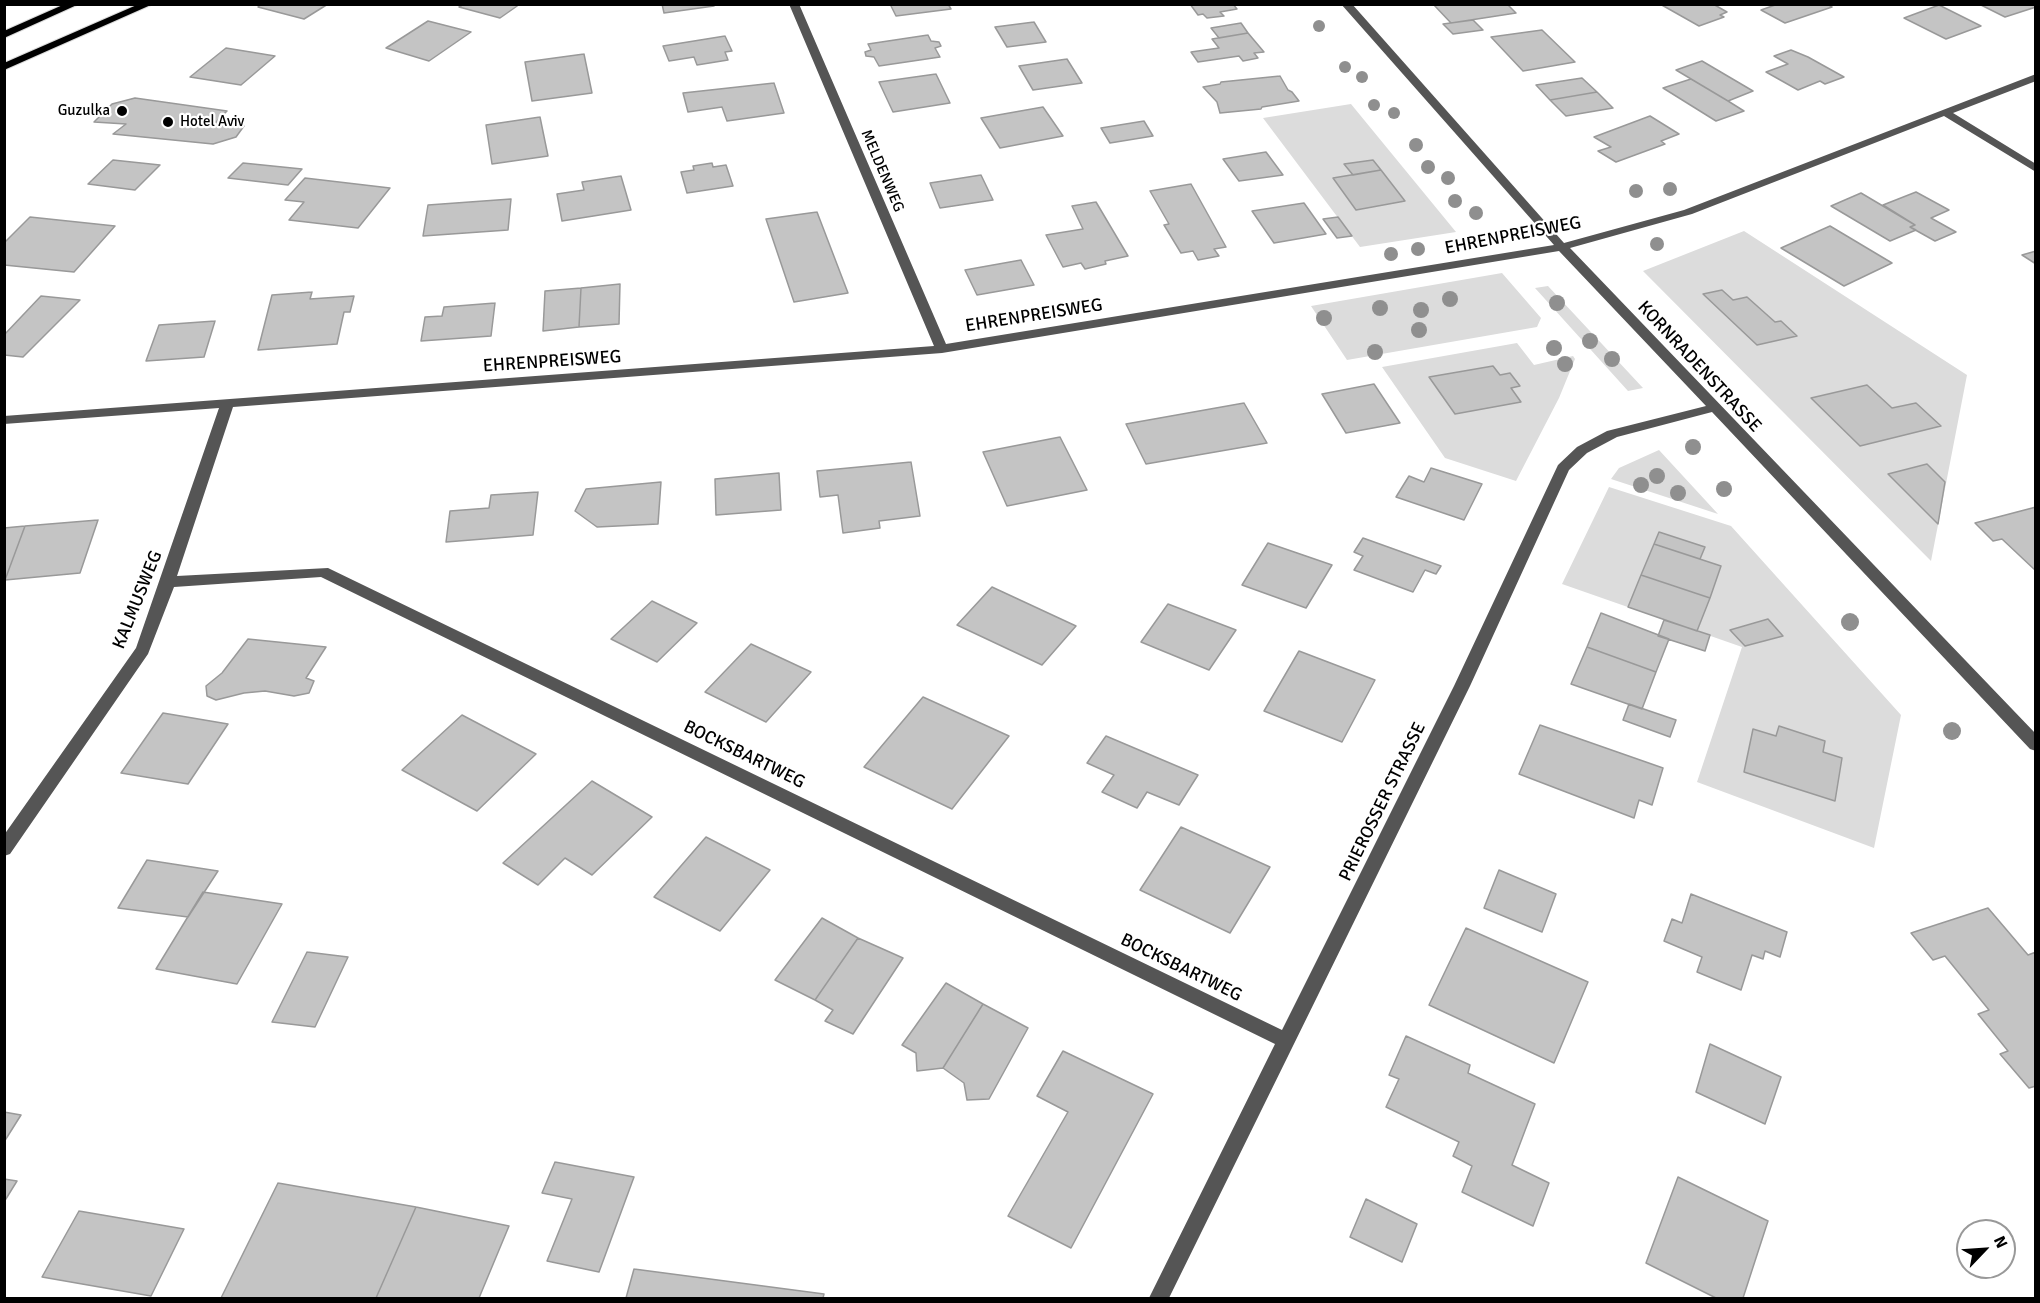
<!DOCTYPE html>
<html>
<head>
<meta charset="utf-8">
<style>
  body { margin:0 }
  #map { position:relative; width:2040px; height:1303px; overflow:hidden; background:#fff; font-family:Signika,sans-serif }
  canvas { display:block }
  .frame { position:absolute; inset:0; border:6px solid #000; pointer-events:none }
  .north { position:absolute; left:1956px; top:1219px; width:60px; height:60px; box-sizing:border-box; background:#fff; border:2px solid #999; border-radius:50%; rotate:65deg; font-size:16px; font-weight:700; line-height:24px; text-align:center; color:#000 }
  .north::after { content:''; display:block; margin:auto; width:21px; height:27px; background:#000; clip-path:polygon(50% 0,100% 100%,50% 72%,0 100%) }
</style>
</head>
<body>
<div id="map">
<canvas width="2040" height="1303"></canvas>
<div class="frame"></div>
<div class="north">N</div>
</div>
<script>
const ctx = document.querySelector('canvas').getContext('2d');
ctx.lineJoin = 'round';
function paint(path, color) { ctx.fillStyle = color; ctx.fill(path, 'evenodd'); }
const toPath = rows => new Path2D(rows.map(r => 'M' + r).join(''));
function trace(path, color, width, dash) { ctx.strokeStyle = color; ctx.lineWidth = width; ctx.lineCap = dash ? 'butt' : 'round'; ctx.setLineDash(dash || []); ctx.stroke(path); }
function write(font, color, halo, rows, align = 'center') {
  ctx.font = font + ' Signika,sans-serif'; ctx.lineWidth = 4.5; ctx.setLineDash([]); ctx.textBaseline = 'middle'; ctx.strokeStyle = halo; ctx.fillStyle = color; for (const [text, x, y, turn = 0] of rows) {
    ctx.save(); ctx.translate(x, y); ctx.rotate((+turn || 0) * Math.PI / 180); ctx.textAlign = isNaN(turn) ? turn : align; if (halo) ctx.strokeText(text, 0, 0); ctx.fillText(text, 0, 0); ctx.restore();
  }
}
const green = toPath([
  [1351,104,1456,232,1360,247,1263,118],
  [1744,231,1967,375,1931,561,1643,271],
  [1502,273,1541,318,1537,327,1347,360,1311,306],
  [1548,286,1643,388,1628,391,1535,288],
  [1517,343,1534,365,1573,356,1575,359,1559,398,1516,481,1445,458,1382,367],
  [1659,450,1718,514,1611,479,1619,468],
  [1609,487,1731,526,1901,715,1874,848,1697,782,1742,647,1562,584]
]);
const building = toPath([
  [261,4,328,4,304,19,258,7,261,4],
  [464,4,520,4,500,18,459,7,464,4],
  [662,4,713,4,714,6,664,13,662,4],
  [890,4,948,4,951,9,896,16,890,4],
  [1190,4,1233,4,1237,9,1220,12,1224,16,1207,18,1203,14,1198,15,1190,4],
  [1433,4,1507,4,1516,13,1451,23,1433,4],
  [1660,4,1713,4,1727,12,1720,15,1724,17,1699,26,1660,4],
  [1778,4,1827,4,1832,7,1785,23,1761,10,1778,4],
  [1979,4,2036,4,2036,7,2005,17,1979,4],
  [1939,5,1981,26,1946,39,1904,18,1939,5],
  [1473,20,1483,30,1453,34,1443,24,1473,20],
  [428,21,471,32,429,61,386,48,428,21],
  [1034,22,1046,42,1007,47,995,27,1034,22],
  [1241,23,1248,33,1219,38,1211,28,1241,23],
  [1542,30,1575,62,1523,71,1491,37,1542,30],
  [1248,33,1264,52,1254,53,1258,58,1243,61,1239,56,1198,62,1191,52,1219,48,1212,39,1248,33],
  [928,35,931,41,939,42,941,46,935,48,940,57,879,66,874,57,866,56,865,52,871,50,868,44,928,35],
  [725,36,732,51,725,52,728,60,697,65,694,57,669,61,663,46,725,36],
  [226,48,275,56,241,85,190,77,226,48],
  [1791,50,1808,57,1844,77,1825,84,1820,81,1798,90,1766,72,1788,64,1774,56,1791,50],
  [584,54,592,93,532,101,525,62,584,54],
  [1067,59,1082,83,1033,90,1019,66,1067,59],
  [1702,61,1753,91,1728,101,1676,70,1702,61],
  [936,74,950,103,893,112,879,82,936,74],
  [1280,76,1288,90,1292,92,1299,101,1262,107,1261,109,1220,113,1217,102,1203,87,1220,84,1221,82,1280,76],
  [1582,78,1597,92,1550,100,1536,85,1582,78],
  [1691,79,1728,101,1744,111,1716,121,1663,88,1691,79],
  [774,83,784,113,727,121,722,107,688,112,683,93,774,83],
  [1597,92,1613,108,1566,116,1550,100,1597,92],
  [135,98,227,111,216,122,244,126,236,137,213,144,113,134,126,124,94,122,112,104,135,98],
  [1043,107,1063,136,1000,148,981,118,1043,107],
  [1650,116,1679,134,1661,141,1665,144,1616,162,1598,151,1611,147,1594,137,1650,116],
  [540,117,548,156,492,164,486,125,540,117],
  [1144,121,1153,136,1110,143,1101,128,1144,121],
  [1266,152,1283,175,1239,181,1223,159,1266,152],
  [113,160,160,165,135,190,88,184,113,160],
  [1373,160,1381,170,1353,175,1344,164,1373,160],
  [243,163,302,169,288,185,228,178,243,163],
  [712,163,713,167,726,165,733,186,687,193,681,172,694,170,693,166,712,163],
  [1381,170,1405,201,1356,210,1333,178,1381,170],
  [981,175,993,200,940,208,930,183,981,175],
  [621,176,631,210,562,221,557,194,584,190,582,182,621,176],
  [305,178,390,188,358,228,289,220,304,202,285,200,305,178],
  [1191,184,1226,247,1214,249,1219,256,1198,260,1193,251,1181,253,1164,225,1169,224,1150,191,1191,184],
  [1916,192,1949,210,1931,218,1956,232,1935,241,1910,227,1915,225,1883,205,1916,192],
  [1861,193,1915,225,1910,227,1916,230,1890,241,1831,206,1861,193],
  [511,199,508,230,423,236,428,205,511,199],
  [1096,202,1128,256,1105,261,1106,264,1085,269,1081,263,1063,267,1046,235,1083,229,1072,206,1096,202],
  [1304,203,1326,234,1274,243,1252,211,1304,203],
  [817,212,848,293,794,302,766,219,817,212],
  [30,217,115,226,74,272,4,265,4,243,30,217],
  [1338,217,1352,236,1337,238,1323,219,1338,217],
  [1830,226,1892,263,1844,286,1781,248,1830,226],
  [2036,251,2036,264,2022,255,2036,251],
  [1021,260,1034,285,977,295,965,270,1021,260],
  [620,284,619,324,579,327,581,288,620,284],
  [581,288,579,327,543,331,545,291,581,288],
  [1722,290,1733,300,1747,297,1775,322,1781,321,1797,336,1757,345,1703,294,1722,290],
  [312,292,310,299,354,296,350,312,344,312,337,344,258,350,272,295,312,292],
  [41,296,80,300,23,357,4,355,4,335,41,296],
  [495,303,491,336,421,341,425,317,442,316,444,307,495,303],
  [215,321,204,357,146,361,159,325,215,321],
  [1493,366,1500,375,1510,373,1520,386,1511,388,1521,402,1455,414,1429,377,1493,366],
  [1374,384,1400,423,1346,433,1322,394,1374,384],
  [1867,385,1892,408,1916,403,1941,426,1860,446,1811,398,1867,385],
  [1244,403,1267,443,1146,464,1126,424,1244,403],
  [1060,437,1087,490,1007,506,983,452,1060,437],
  [911,462,920,516,879,521,880,528,843,533,838,495,820,497,817,471,911,462],
  [1927,464,1945,482,1938,524,1888,474,1927,464],
  [1431,468,1482,484,1464,520,1396,497,1409,476,1424,482,1431,468],
  [779,473,781,510,716,515,715,479,779,473],
  [661,482,658,524,597,527,575,511,586,489,661,482],
  [538,492,533,535,446,542,450,511,489,508,491,495,538,492],
  [2036,507,2036,571,2002,539,1993,541,1975,523,2036,507],
  [98,520,80,573,5,580,25,526,98,520],
  [25,526,5,580,4,580,4,528,25,526],
  [1659,532,1705,547,1700,559,1654,544,1659,532],
  [1363,538,1441,566,1436,574,1425,570,1413,592,1354,570,1363,556,1354,552,1363,538],
  [1268,543,1332,565,1306,608,1242,585,1268,543],
  [1654,544,1721,566,1710,598,1641,575,1654,544],
  [1641,575,1710,598,1697,631,1628,607,1641,575],
  [992,587,1076,626,1042,665,957,625,992,587],
  [652,601,697,623,657,662,611,639,652,601],
  [1168,604,1236,630,1209,670,1141,642,1168,604],
  [1601,613,1669,639,1656,672,1587,647,1601,613],
  [1768,619,1783,636,1745,646,1730,630,1768,619],
  [1664,620,1710,635,1705,651,1658,636,1664,620],
  [248,639,326,647,306,678,314,681,309,693,294,696,265,691,244,693,216,700,207,696,206,686,222,673,248,639],
  [751,644,811,672,766,722,705,692,751,644],
  [1587,647,1656,672,1642,709,1571,684,1587,647],
  [1299,651,1375,680,1342,742,1264,711,1299,651],
  [923,697,1009,736,952,809,864,767,923,697],
  [1629,704,1676,720,1670,737,1623,720,1629,704],
  [163,713,228,724,188,784,121,773,163,713],
  [462,715,536,754,477,811,402,770,462,715],
  [1540,725,1663,768,1652,805,1639,800,1634,818,1519,774,1540,725],
  [1779,726,1825,741,1823,752,1842,758,1835,801,1744,772,1753,729,1776,736,1779,726],
  [1106,736,1198,775,1179,805,1147,792,1137,808,1102,792,1114,775,1087,763,1106,736],
  [592,781,652,817,592,875,565,858,538,885,503,863,592,781],
  [1181,827,1270,867,1230,933,1140,890,1181,827],
  [706,837,770,870,720,931,654,897,706,837],
  [147,860,218,871,188,917,118,908,147,860],
  [1499,870,1556,894,1542,932,1484,908,1499,870],
  [203,892,282,904,237,984,156,969,203,892],
  [1691,894,1787,932,1780,957,1765,951,1763,959,1752,955,1741,990,1697,972,1702,957,1664,941,1672,919,1682,923,1691,894],
  [1988,908,2028,955,2036,952,2036,1086,2029,1088,2000,1054,2008,1051,1978,1014,1989,1010,1945,956,1933,960,1911,933,1988,908],
  [822,918,858,938,815,1000,775,980,822,918],
  [1466,928,1588,982,1554,1063,1429,1005,1466,928],
  [858,938,903,958,853,1034,825,1021,833,1010,815,1000,858,938],
  [307,952,348,957,315,1027,272,1022,307,952],
  [946,983,983,1004,943,1068,917,1071,916,1053,902,1045,946,983],
  [983,1004,1028,1028,989,1099,967,1100,964,1083,943,1068,983,1004],
  [1406,1036,1470,1065,1468,1073,1535,1104,1512,1165,1549,1183,1533,1226,1462,1192,1472,1166,1453,1156,1459,1142,1386,1107,1399,1079,1389,1075,1406,1036],
  [1710,1044,1781,1077,1765,1124,1696,1092,1710,1044],
  [1063,1051,1153,1094,1071,1248,1008,1216,1068,1112,1037,1096,1063,1051],
  [4,1112,21,1115,4,1142,4,1112],
  [555,1162,634,1177,599,1272,547,1261,572,1199,542,1193,555,1162],
  [1678,1177,1768,1221,1743,1298,1716,1298,1646,1263,1678,1177],
  [4,1179,17,1181,4,1202,4,1179],
  [278,1183,416,1207,376,1298,221,1298,278,1183],
  [1366,1199,1417,1224,1402,1262,1350,1237,1366,1199],
  [416,1207,509,1226,479,1298,376,1298,416,1207],
  [79,1211,184,1229,151,1296,42,1277,79,1211],
  [634,1269,824,1294,823,1298,626,1298,634,1269]
]);
const minor = toPath([
  [789,4,799,4,946,344,1554,245,1341,4,1352,4,1564,243,1684,210,2036,74,2036,81,1953,113,2036,164,2036,172,1944,116,1692,214,1570,248,2036,734,2036,751,2030,749,1712,412,1617,437,1587,453,1569,470,1470,686,1169,1298,1149,1298,1275,1044,321,577,174,587,148,654,10,854,4,856,4,835,136,648,219,408,4,424,4,416,934,346,789,4],
  [1559,251,1706,406,1607,431,1577,447,1558,465,1454,686,1282,1030,328,568,177,576,233,407,942,353,1559,251]
]);
const major = toPath([
  [65,4,79,4,4,38,4,31,65,4],
  [139,4,153,4,4,70,4,63,139,4]
]);
const trees = [
  [1319,26,6],
  [1345,67,6],
  [1362,77,6],
  [1374,105,6],
  [1394,113,6],
  [1416,145,7],
  [1428,167,7],
  [1448,178,7],
  [1670,189,7],
  [1636,191,7],
  [1455,201,7],
  [1476,213,7],
  [1657,244,7],
  [1418,249,7],
  [1391,254,7],
  [1450,299,8],
  [1557,303,8],
  [1380,308,8],
  [1421,310,8],
  [1324,318,8],
  [1419,330,8],
  [1590,341,8],
  [1554,348,8],
  [1375,352,8],
  [1612,359,8],
  [1565,364,8],
  [1693,447,8],
  [1657,476,8],
  [1641,485,8],
  [1724,489,8],
  [1678,493,8],
  [1850,622,9],
  [1952,731,9]
];
const markers = [
  [122,111,6,"#000"],
  [168,122,6,"#000"]
];
const farPoinames = [
  ["Guzulka",110,111],
  ["Hotel Aviv",180,122,"left"]
];
const farStreetnames = [
  ["MELDENWEG",882,171,67]
];
const streetNames = [
  ["EHRENPREISWEG",1513,236,-11],
  ["EHRENPREISWEG",1034,316,-9],
  ["EHRENPREISWEG",552,362,-4],
  ["KORNRADENSTRASSE",1699,367,47],
  ["KALMUSWEG",138,600,-68],
  ["BOCKSBARTWEG",744,755,26],
  ["PRIEROSSER STRASSE",1383,802,-64],
  ["BOCKSBARTWEG",1181,968,26]
];
paint(green, '#dcdcdc');
paint(building, '#c4c4c4');
trace(building, '#999', 1.5);
trace(major, '#dbdbdb', 2);
paint(minor, '#555');
paint(major, '#000');
ctx.fillStyle = '#8f8f8f';
for (const [x, y, r] of trees) { ctx.beginPath(); ctx.arc(x, y, r, 0, 2 * Math.PI); ctx.fill(); }
for (const [x, y, r, color] of markers) { const dot = new Path2D(); dot.arc(x, y, r, 0, 2 * Math.PI); ctx.fillStyle = color; ctx.fill(dot); trace(dot, '#fff', 2); }
write('15px', '#000', '#fff', farPoinames, 'right');
write('15px', '#000', '#fff', farStreetnames);
write('18px', '#000', '#fff', streetNames);
</script>
</body>
</html>
